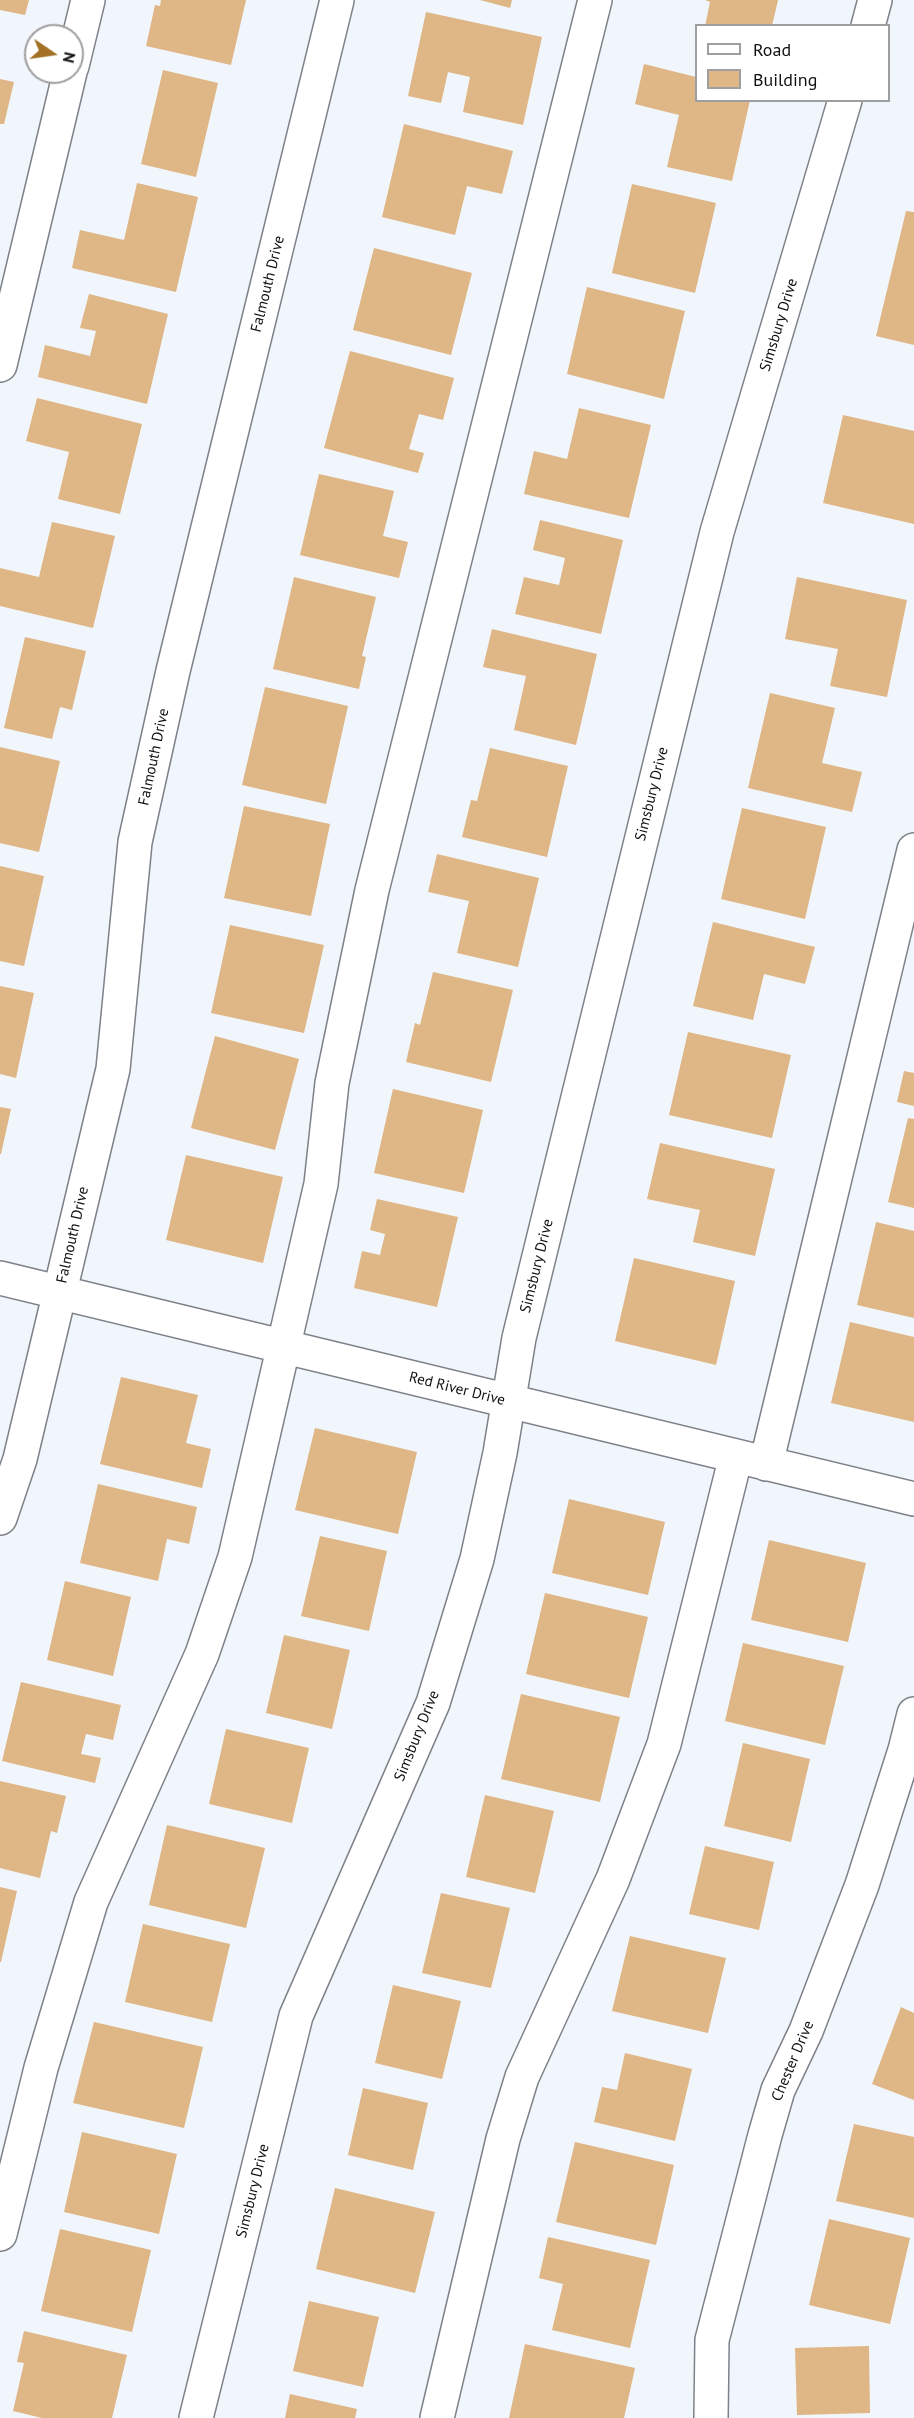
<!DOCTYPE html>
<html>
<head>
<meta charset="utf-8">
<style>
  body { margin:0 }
  #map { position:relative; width:914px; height:2418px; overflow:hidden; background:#f1f5fc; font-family:"PT Sans",sans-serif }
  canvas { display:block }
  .legend { position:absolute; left:695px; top:24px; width:195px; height:78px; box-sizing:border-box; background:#fff; border:2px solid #9f9fa1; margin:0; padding:8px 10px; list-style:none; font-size:18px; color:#0f1013 }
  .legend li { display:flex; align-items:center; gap:12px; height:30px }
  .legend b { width:30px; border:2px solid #9f9fa1 }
  .north { position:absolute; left:24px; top:24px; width:60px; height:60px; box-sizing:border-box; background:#fff; border:2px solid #9f9fa1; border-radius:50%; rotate:103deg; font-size:16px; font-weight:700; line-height:24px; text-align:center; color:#0f1013 }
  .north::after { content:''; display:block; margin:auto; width:21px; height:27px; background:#a27126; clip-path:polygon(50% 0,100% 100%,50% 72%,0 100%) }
</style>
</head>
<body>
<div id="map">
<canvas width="914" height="2418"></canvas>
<ul class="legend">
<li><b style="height:8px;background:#fff"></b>Road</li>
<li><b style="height:16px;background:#dfb685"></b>Building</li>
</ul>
<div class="north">N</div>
</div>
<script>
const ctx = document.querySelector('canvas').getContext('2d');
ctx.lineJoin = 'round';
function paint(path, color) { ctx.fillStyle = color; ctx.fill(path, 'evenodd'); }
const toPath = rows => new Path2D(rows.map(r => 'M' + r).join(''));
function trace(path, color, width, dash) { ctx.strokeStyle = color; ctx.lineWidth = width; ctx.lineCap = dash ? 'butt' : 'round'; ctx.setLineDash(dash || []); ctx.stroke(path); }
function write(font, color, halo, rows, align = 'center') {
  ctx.font = font + ' "PT Sans",sans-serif'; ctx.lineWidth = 6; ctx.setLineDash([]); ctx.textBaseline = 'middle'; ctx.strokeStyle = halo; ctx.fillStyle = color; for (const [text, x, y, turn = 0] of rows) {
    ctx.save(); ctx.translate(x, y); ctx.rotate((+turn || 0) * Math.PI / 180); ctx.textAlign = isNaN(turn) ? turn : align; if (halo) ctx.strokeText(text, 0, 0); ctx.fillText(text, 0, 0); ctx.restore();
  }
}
const building = toPath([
  [0,0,29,0,25,15,0,10],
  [161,0,246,0,231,65,146,46,155,5,160,6],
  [480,0,512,0,510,8],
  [705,0,778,0,772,26,705,26,710,2],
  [426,12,542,37,523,125,463,112,470,77,448,72,441,103,408,96],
  [644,64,696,77,696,100,750,100,732,181,667,167,679,115,635,104],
  [163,70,218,83,196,177,141,164],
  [0,79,14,82,4,124,0,124],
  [404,124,513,151,502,194,467,186,455,235,382,217],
  [137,183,198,197,176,292,72,268,80,230,124,240],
  [632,184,716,203,695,293,612,273],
  [906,211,914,212,914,345,876,336],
  [374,248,472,273,451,355,353,330],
  [587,287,685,311,664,399,567,374],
  [89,294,168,314,147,404,38,377,45,345,90,356,96,331,80,328],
  [350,351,454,378,443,420,419,414,409,449,424,453,418,473,324,448],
  [37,398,142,424,120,514,58,499,69,452,26,441],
  [579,408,651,425,629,518,524,494,534,451,567,459],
  [843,415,914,431,914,524,823,503],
  [319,474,394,491,383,536,408,542,399,578,300,555],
  [540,520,623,540,601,634,515,614,524,577,559,585,565,558,533,550],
  [52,522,115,536,93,628,0,606,0,568,39,577],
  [294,577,376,597,362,656,366,657,359,689,273,669],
  [797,577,907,600,887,697,830,686,838,649,785,639],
  [492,629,597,654,576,745,514,730,526,676,483,667],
  [25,637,86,651,72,710,60,707,52,739,4,728],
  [265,687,348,706,326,804,242,785],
  [770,693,835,708,822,763,862,772,852,812,748,788],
  [0,747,60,761,39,852,0,843],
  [490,748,568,766,547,857,462,837,471,800,477,801],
  [244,806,330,824,311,916,224,898],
  [742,808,826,827,805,919,721,899],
  [437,854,539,878,518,967,457,953,469,901,428,892],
  [0,866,44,876,24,966,0,961],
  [713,922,815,947,805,984,764,974,753,1020,693,1006],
  [230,925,324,945,304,1033,211,1013],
  [433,972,513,990,491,1082,406,1062,415,1023,420,1025],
  [0,986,34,993,16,1078,0,1074],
  [688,1032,791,1055,772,1138,669,1115],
  [215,1036,299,1059,275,1150,191,1128],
  [904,1071,914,1073,914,1106,897,1102],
  [393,1089,483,1110,464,1193,374,1173],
  [0,1107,11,1109,1,1154,0,1154],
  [908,1118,914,1119,914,1208,888,1202],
  [660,1143,775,1169,755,1256,693,1242,700,1210,647,1199],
  [186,1155,283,1177,263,1263,166,1240],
  [377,1199,458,1217,437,1307,354,1288,362,1251,380,1255,385,1234,370,1230],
  [876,1222,914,1231,914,1318,857,1305],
  [634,1258,735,1281,716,1365,615,1341],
  [850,1322,914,1337,914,1422,831,1403],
  [121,1377,198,1395,186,1443,211,1449,202,1488,100,1464],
  [315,1428,417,1452,398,1534,295,1510],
  [98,1484,197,1507,189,1544,167,1539,158,1581,80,1563],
  [569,1499,665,1522,648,1595,552,1573],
  [320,1536,387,1551,369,1631,301,1616],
  [769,1540,866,1563,848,1642,751,1620],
  [65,1581,131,1597,113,1676,47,1660],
  [545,1593,648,1617,629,1698,526,1674],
  [284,1635,350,1650,332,1729,266,1713],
  [743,1643,844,1666,825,1745,725,1721],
  [21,1682,121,1705,113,1740,86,1734,81,1754,101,1758,95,1783,2,1761],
  [521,1694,620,1717,600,1802,501,1779],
  [226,1729,309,1748,292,1823,209,1804],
  [743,1743,810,1759,791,1842,724,1826],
  [0,1781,66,1796,57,1833,51,1831,40,1878,0,1868],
  [485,1795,554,1811,535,1893,466,1877],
  [167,1825,265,1848,246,1928,149,1905],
  [705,1846,774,1862,759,1930,689,1914],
  [0,1887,17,1891,1,1962,0,1962],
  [441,1893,510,1908,491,1988,422,1973],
  [143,1924,230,1944,212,2022,125,2002],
  [630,1936,726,1958,708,2033,612,2011],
  [393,1985,461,2001,442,2079,375,2063],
  [901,2007,914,2013,914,2100,872,2084],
  [94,2022,203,2047,184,2128,73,2103],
  [625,2053,692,2069,675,2141,594,2122,602,2087,617,2090],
  [363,2088,428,2103,413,2170,348,2155],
  [854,2124,914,2137,914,2218,836,2201],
  [82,2132,177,2154,159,2234,64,2212],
  [575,2142,674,2165,656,2245,556,2222],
  [335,2188,435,2212,415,2293,316,2269],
  [829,2219,910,2238,890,2324,809,2305],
  [60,2229,151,2250,132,2332,41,2311],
  [548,2237,650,2260,630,2348,552,2330,563,2284,539,2278],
  [309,2301,379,2317,363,2387,293,2371],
  [24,2331,127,2355,112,2418,42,2418,13,2411,24,2363,17,2362],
  [525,2344,635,2368,624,2418,509,2418],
  [869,2346,870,2413,797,2415,795,2348],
  [290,2394,357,2409,355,2418,285,2418]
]);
const minor = toPath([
  [868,26,875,0],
  [72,66,88,0],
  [0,365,70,72],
  [0,1278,914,1499],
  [766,1464,914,850],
  [0,1518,20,1459,113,1069,135,842,173,671,337,0],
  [0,2234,41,2068,91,1902,202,1654,235,1557,321,1184,332,1083,372,890,595,0],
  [196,2418,296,2016,433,1703,477,1559,500,1453,519,1338,717,532,845,100],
  [437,2418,503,2139,522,2077,613,1879,664,1744,736,1456],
  [711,2418,712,2340,765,2135,778,2090,806,2031,862,1885,905,1750,914,1714]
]);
const streetNames = [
  ["Falmouth Drive",268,284,-76],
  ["Simsbury Drive",779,325,-73],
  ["Falmouth Drive",154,757,-78],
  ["Simsbury Drive",652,794,-76],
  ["Falmouth Drive",73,1235,-77],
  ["Simsbury Drive",537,1266,-76],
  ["Red River Drive",457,1389,14],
  ["Simsbury Drive",417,1736,-68],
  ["Chester Drive",793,2061,-67],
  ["Simsbury Drive",253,2191,-76]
];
paint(building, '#dfb685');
trace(minor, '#7e8188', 36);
trace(minor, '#fff', 33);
write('15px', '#0f1013', '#fff', streetNames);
</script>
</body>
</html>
